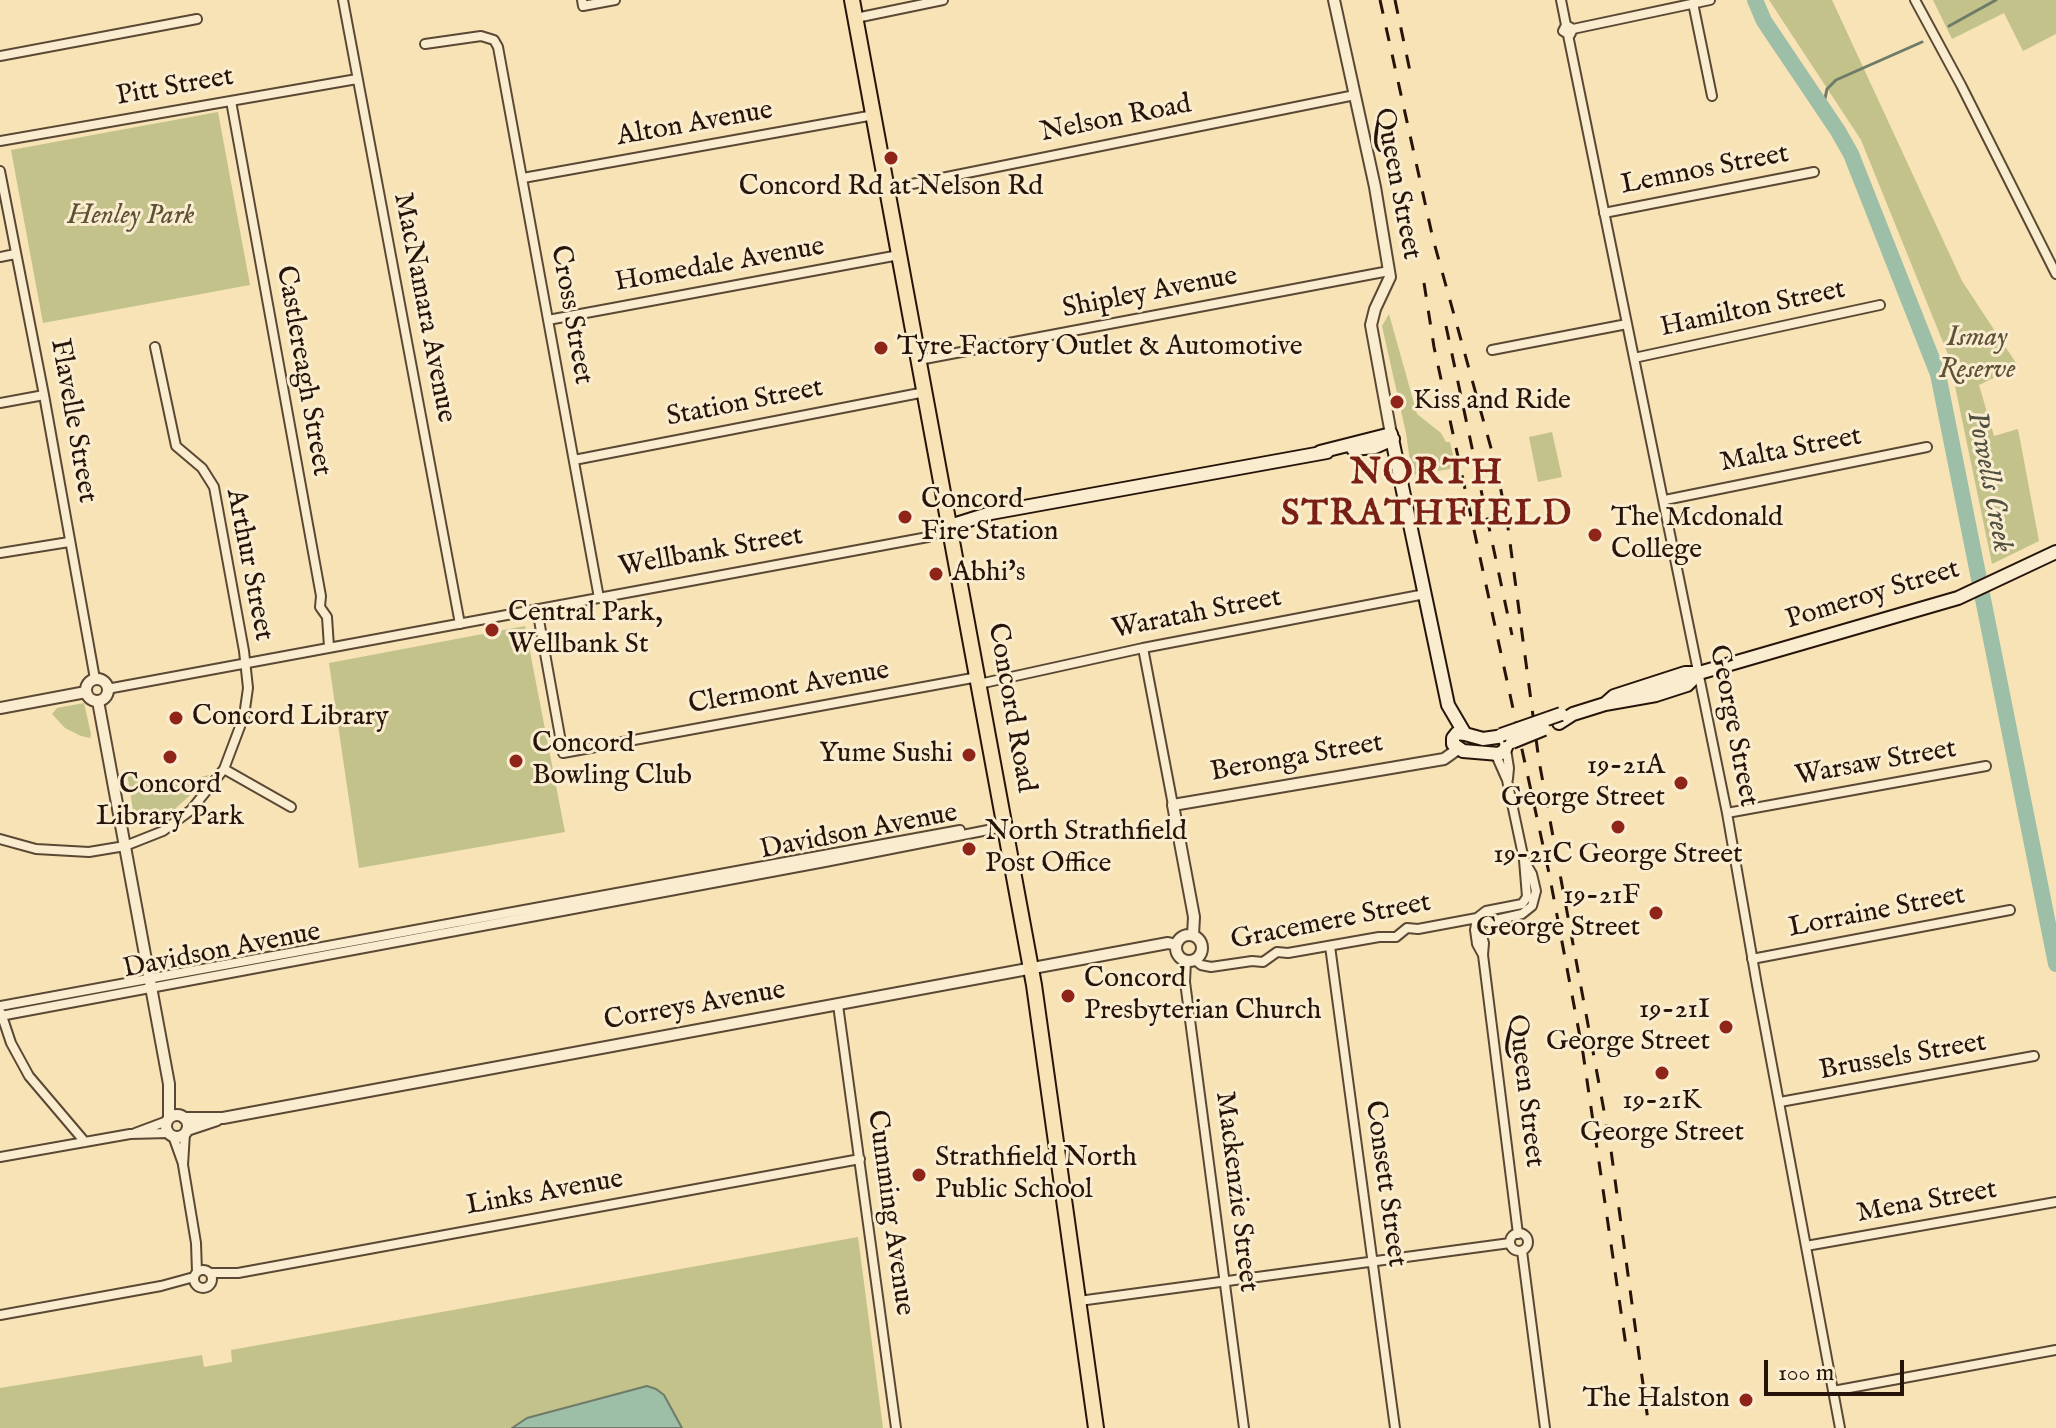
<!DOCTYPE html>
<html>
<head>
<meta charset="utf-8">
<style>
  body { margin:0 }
  #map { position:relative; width:2056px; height:1428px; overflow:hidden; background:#f7e3b5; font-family:"IM FELL English",serif }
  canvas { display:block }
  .scale { position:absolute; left:1764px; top:1360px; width:140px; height:36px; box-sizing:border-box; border:4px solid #26140a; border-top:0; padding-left:10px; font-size:24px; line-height:28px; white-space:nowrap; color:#26140a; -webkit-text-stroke:6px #faedcf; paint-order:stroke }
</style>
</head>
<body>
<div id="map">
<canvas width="2056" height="1428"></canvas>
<div class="scale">100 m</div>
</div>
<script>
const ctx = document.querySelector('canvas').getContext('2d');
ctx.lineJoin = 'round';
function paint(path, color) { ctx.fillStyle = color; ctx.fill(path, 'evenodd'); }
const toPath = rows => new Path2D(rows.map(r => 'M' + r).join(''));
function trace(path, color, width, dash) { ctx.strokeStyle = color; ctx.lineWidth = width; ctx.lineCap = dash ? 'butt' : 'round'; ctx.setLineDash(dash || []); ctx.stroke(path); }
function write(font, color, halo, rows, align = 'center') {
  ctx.font = font + ' "IM FELL English",serif'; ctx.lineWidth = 6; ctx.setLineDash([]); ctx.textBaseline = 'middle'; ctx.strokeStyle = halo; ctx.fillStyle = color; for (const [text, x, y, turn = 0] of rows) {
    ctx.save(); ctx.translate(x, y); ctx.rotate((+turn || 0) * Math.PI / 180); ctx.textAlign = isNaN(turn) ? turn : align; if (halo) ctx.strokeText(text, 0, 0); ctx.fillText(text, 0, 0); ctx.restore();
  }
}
const green = toPath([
  [1769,0,1832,0,1962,281,2018,366,1979,385,1994,436,2018,429,2039,541,1992,564,1949,357,1861,140],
  [1933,0,2056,0,2056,34,2023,51,2004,13,1952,39],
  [218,112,250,285,43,323,11,150],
  [1389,314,1417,414,1441,433,1446,442,1450,442,1456,468,1412,475,1406,433,1382,326],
  [1552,432,1562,477,1538,482,1529,437],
  [525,626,565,832,359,868,329,663],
  [84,703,91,734,90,738,81,736,65,728,52,714,57,708],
  [127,773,141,782,144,780,165,785,209,775,197,789,166,817,142,827,135,822],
  [858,1237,883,1428,0,1428,0,1388,202,1355,204,1367,232,1362,231,1350]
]);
const water = toPath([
  [647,1386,656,1389,664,1395,682,1428,512,1428,527,1418,647,1386]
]);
const stream = toPath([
  [1949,26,1996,0],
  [1823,108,1827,89,1836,80,1922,42]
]);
const river = toPath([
  [1755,0,1764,21,1838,131,1851,154,1938,374,2056,964]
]);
const minor = toPath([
  [343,0,460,624],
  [582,0,583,6,615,0],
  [1561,0,1566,25],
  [1915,0,1961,85,2056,274],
  [1693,3,1712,96],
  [856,18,943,0],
  [1573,29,1570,35,1563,31,1566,25,1573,29,1710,0],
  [1568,35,1727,813,1757,985,1840,1428],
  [425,44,481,36,494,40,498,47,599,598],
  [0,56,197,19],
  [231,101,321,596,320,607,327,617,329,647],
  [0,141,357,79],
  [0,171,44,395,95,679],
  [523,178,874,115],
  [887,189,1355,95],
  [1604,213,1814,172],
  [0,257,15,254],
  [548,320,899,255],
  [1492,350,1627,324],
  [1634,358,1880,305],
  [919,360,1389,271],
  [0,403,44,395],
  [574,460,925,392],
  [1665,500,1927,447],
  [0,553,69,542],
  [537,609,563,753,978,677],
  [1143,648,1173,805],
  [979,684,1143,648,1425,594],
  [107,689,928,537,949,527],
  [1506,749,1509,768,1508,779],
  [224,769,291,807],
  [1727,813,1986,766],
  [0,839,36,849,89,852,125,846,163,831,191,810,224,769,244,716,248,688,244,651,214,487,202,468,176,446,155,347],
  [1477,918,1484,943,1483,955,1518,1234],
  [1478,918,1487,922,1522,914,1532,906,1536,891,1532,874,1525,862],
  [1477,919,1475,930,1477,944,1483,955],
  [1330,946,1395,1428],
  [1752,959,2010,910],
  [1195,960,1201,965,1211,967,1252,961,1263,962,1277,952,1288,953,1379,937,1396,937,1407,928,1418,929,1477,918,1486,911,1522,904,1527,897,1524,860,1507,780,1495,753],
  [1186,961,1185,982,1244,1428],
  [838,1005,896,1428],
  [0,1006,960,830],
  [1,1013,11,1043,29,1076,85,1142],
  [0,1016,825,862,993,829,1005,825],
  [1780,1102,2034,1056],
  [135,1133,167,1121],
  [185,1133,183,1165,196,1243,197,1272],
  [173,1136,183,1164],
  [0,1157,130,1134,168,1133],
  '1510 1242a9 9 0 1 1 18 0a9 9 0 1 1-18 0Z',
  [1806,1246,2056,1202],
  [1522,1251,1545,1428],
  '194 1279a9 9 0 1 1 18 0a9 9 0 1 1-18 0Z',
  [210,1273,238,1273,860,1159],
  [1079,1301,1510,1243],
  [0,1315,161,1286,194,1277],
  [1833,1391,2056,1350]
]);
const tertiary = toPath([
  [1334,0,1375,187,1390,277,1375,309,1371,325,1391,434],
  '86 690a11 11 0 1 1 22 0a11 11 0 1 1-22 0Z',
  [98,701,169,1084,169,1118],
  [0,708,86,692],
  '1176 948a13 13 0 1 1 26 0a13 13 0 1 1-26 0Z',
  [1193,935,1194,917,1173,805,1444,759,1458,749],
  '166 1126a11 11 0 1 1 22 0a11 11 0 1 1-22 0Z',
  [184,1118,223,1118,1168,943,1176,945],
  [187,1130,217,1120]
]);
const secondary = toPath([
  [1353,449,1375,447,1393,439],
  [1320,452,1391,434,1448,705,1465,734,1483,739,1504,736,1507,745,1504,751,1499,754,1463,751,1453,744,1453,738,1457,733,1465,734],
  [950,526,991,513,1327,452],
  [1605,704,1614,696,1685,673,1699,673,1958,598,2056,552],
  [1559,723,1573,714,1605,704,1656,695,1687,685,1699,673]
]);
const primary = toPath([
  [852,0,1034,985,1096,1428]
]);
const rail = toPath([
  [1380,0,1433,239,1496,466,1507,520,1539,761,1610,1143,1649,1428],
  [1395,0,1411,76],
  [1424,283,1434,347,1549,873,1583,1053,1627,1353],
  [1446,326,1512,635]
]);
const secondaryBridge = toPath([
  [1501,735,1561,714],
  [1512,742,1544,729]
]);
const markers = [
  [891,158,8,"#8f2418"],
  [881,348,8,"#8f2418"],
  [1397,402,8,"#8f2418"],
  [905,517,8,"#8f2418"],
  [1595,535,8,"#8f2418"],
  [936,574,8,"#8f2418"],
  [492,630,8,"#8f2418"],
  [176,718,8,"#8f2418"],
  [969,755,8,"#8f2418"],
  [170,757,8,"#8f2418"],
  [516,761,8,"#8f2418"],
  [1681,783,8,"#8f2418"],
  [1618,827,8,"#8f2418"],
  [969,849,8,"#8f2418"],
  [1656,913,8,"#8f2418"],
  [1068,996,8,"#8f2418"],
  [1726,1027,8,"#8f2418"],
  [1662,1073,8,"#8f2418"],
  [919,1175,8,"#8f2418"],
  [1746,1400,8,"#8f2418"]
];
const streetNames = [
  ["Pitt Street",175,88,-10],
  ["Nelson Road",1116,120,-11],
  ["Alton Avenue",695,125,-10],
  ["Lemnos Street",1705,171,-11],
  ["Queen Street",1396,184,79],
  ["Homedale Avenue",720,266,-10],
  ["Shipley Avenue",1150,294,-11],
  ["MacNamara Avenue",423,308,79],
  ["Hamilton Street",1753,310,-12],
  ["Cross Street",570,315,80],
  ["Castlereagh Street",302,371,80],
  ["Station Street",745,404,-11],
  ["Flavelle Street",72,421,80],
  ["Malta Street",1791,451,-11],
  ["Wellbank Street",711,553,-10],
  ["Arthur Street",248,565,79],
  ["Pomeroy Street",1873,596,-17],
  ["Waratah Street",1197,615,-11],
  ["Clermont Avenue",789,689,-10],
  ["Concord Road",1010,708,80],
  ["George Street",1732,726,79],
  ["Beronga Street",1297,759,-10],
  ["Warsaw Street",1876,764,-10],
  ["Davidson Avenue",859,833,-11],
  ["Lorraine Street",1877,913,-11],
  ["Gracemere Street",1331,923,-11],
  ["Davidson Avenue",222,952,-11],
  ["Correys Avenue",695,1007,-10],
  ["Brussels Street",1903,1058,-10],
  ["Queen Street",1524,1091,83],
  ["Consett Street",1384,1184,82],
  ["Mackenzie Street",1235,1192,83],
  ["Links Avenue",545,1194,-10],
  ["Mena Street",1927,1203,-10],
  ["Cumming Avenue",889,1213,82]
];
const poiNames = [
  ["Concord Rd at Nelson Rd",891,188,"center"],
  ["Tyre Factory Outlet & Automotive",897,348],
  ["Kiss and Ride",1413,402],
  ["Concord",921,501],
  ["Fire Station",921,533],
  ["The Mcdonald",1611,519],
  ["College",1611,551],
  ["Abhi's",952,574],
  ["Central Park,",508,614],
  ["Wellbank St",508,646],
  ["Concord Library",192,718],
  ["Concord",532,745],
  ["Bowling Club",532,777],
  ["Yume Sushi",953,755,"right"],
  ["19-21A",1665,767,"right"],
  ["George Street",1665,799,"right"],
  ["Concord",170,786,"center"],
  ["Library Park",170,818,"center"],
  ["North Strathfield",985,833],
  ["Post Office",985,865],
  ["19-21C George Street",1618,856,"center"],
  ["19-21F",1640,897,"right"],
  ["George Street",1640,929,"right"],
  ["Concord",1084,980],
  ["Presbyterian Church",1084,1012],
  ["19-21I",1710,1011,"right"],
  ["George Street",1710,1043,"right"],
  ["19-21K",1662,1102,"center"],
  ["George Street",1662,1134,"center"],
  ["Strathfield North",935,1159],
  ["Public School",935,1191],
  ["The Halston",1730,1400,"right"]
];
const parkNames = [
  ["Henley Park",131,217],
  ["Ismay",1977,339],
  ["Reserve",1977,371]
];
const waterNames = [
  ["Powells Creek",1988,482,79]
];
const districtNames = [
  ["NORTH",1427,476],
  ["STRATHFIELD",1427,517]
];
paint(green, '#c2c28a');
paint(water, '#9ebfa7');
trace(water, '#6e7b68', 2);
trace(stream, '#6e7b68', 3);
trace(river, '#9ebfa7', 16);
trace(minor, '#5a4835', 12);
trace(tertiary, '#5a4835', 14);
trace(secondary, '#26140a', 16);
trace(primary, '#26140a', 18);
trace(minor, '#faedcf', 8);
trace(tertiary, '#faedcf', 10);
trace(secondary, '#faedcf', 12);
trace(primary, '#f7e3b5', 14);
trace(rail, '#26140a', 3, [14, 14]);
trace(secondaryBridge, '#26140a', 16, []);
trace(secondaryBridge, '#faedcf', 12);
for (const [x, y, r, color] of markers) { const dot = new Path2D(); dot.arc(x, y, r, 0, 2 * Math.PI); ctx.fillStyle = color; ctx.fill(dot); trace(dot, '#faedcf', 3); }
write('28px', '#26140a', '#faedcf', streetNames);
write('28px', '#26140a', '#faedcf', poiNames, 'left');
write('italic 28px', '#5d5137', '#faedcf', parkNames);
write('italic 30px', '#505041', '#faedcf', waterNames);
ctx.letterSpacing = '2px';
write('bold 36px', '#7a1f14', '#faedcf', districtNames);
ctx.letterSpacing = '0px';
</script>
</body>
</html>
